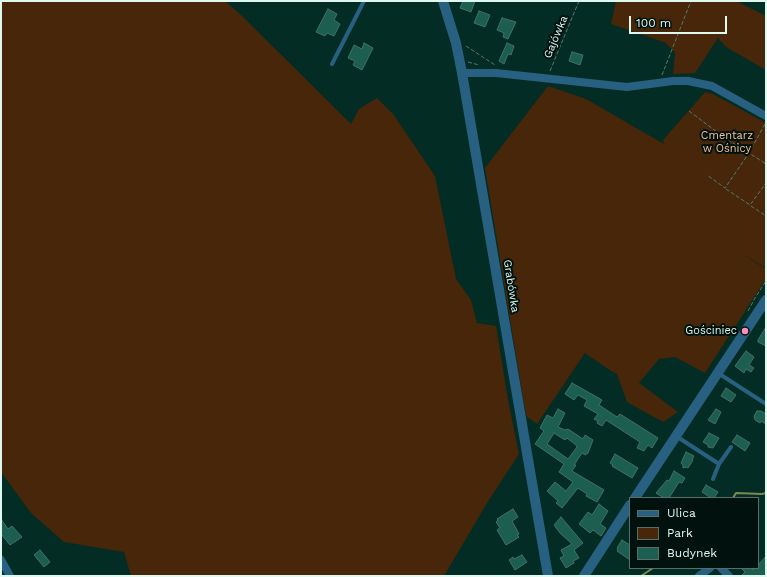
<!DOCTYPE html>
<html>
<head>
<meta charset="utf-8">
<style>
  body { margin:0 }
  #map { position:relative; width:767px; height:577px; overflow:hidden; background:#032c24; font-family:"Work Sans",sans-serif }
  canvas { display:block }
  .frame { position:absolute; inset:0; border:2px solid #dff9f1; pointer-events:none }
  .legend { position:absolute; left:629px; top:497px; width:130px; height:72px; box-sizing:border-box; background:#01120e; border:1px solid #5a6e69; margin:0; padding:5px 7px; list-style:none; font-size:12px; color:#dff9f1 }
  .legend li { display:flex; align-items:center; gap:8px; height:20px }
  .legend b { width:20px; border:1px solid #5a6e69 }
  .scale { position:absolute; left:629px; top:16px; width:98px; height:18px; box-sizing:border-box; border:2px solid #dff9f1; border-top:0; padding-left:5px; font-size:12px; line-height:14px; white-space:nowrap; color:#dff9f1; -webkit-text-stroke:3px #01120e; paint-order:stroke }
</style>
</head>
<body>
<div id="map">
<canvas width="767" height="577"></canvas>
<div class="frame"></div>
<ul class="legend">
<li><b style="height:5px;background:#276080"></b>Ulica</li>
<li><b style="height:11px;background:#47260a"></b>Park</li>
<li><b style="height:11px;background:#1c5e50"></b>Budynek</li>
</ul>
<div class="scale">100 m</div>
</div>
<script>
const ctx = document.querySelector('canvas').getContext('2d');
ctx.lineJoin = 'round';
function paint(path, color) { ctx.fillStyle = color; ctx.fill(path, 'evenodd'); }
const toPath = rows => new Path2D(rows.map(r => 'M' + r).join(''));
function trace(path, color, width, dash) { ctx.strokeStyle = color; ctx.lineWidth = width; ctx.lineCap = dash ? 'butt' : 'round'; ctx.setLineDash(dash || []); ctx.stroke(path); }
function write(font, color, halo, rows, align = 'center') {
  ctx.font = font + ' "Work Sans",sans-serif'; ctx.lineWidth = 4; ctx.setLineDash([]); ctx.textBaseline = 'middle'; ctx.strokeStyle = halo; ctx.fillStyle = color; for (const [text, x, y, turn = 0] of rows) {
    ctx.save(); ctx.translate(x, y); ctx.rotate((+turn || 0) * Math.PI / 180); ctx.textAlign = isNaN(turn) ? turn : align; if (halo) ctx.strokeText(text, 0, 0); ctx.fillText(text, 0, 0); ctx.restore();
  }
}
const green = toPath([
  [1,1,225,1,241,15,351,124,359,109,377,98,393,114,435,176,456,279,471,300,477,323,496,326,508,400,519,454,487,503,444,576,131,576,124,552,64,542,31,513,1,472],
  [616,1,736,1,766,16,766,70,726,47,718,38,695,73,673,74,675,53,666,43,611,24],
  [548,86,586,99,664,144,663,140,705,92,713,94,766,123,766,268,741,253,766,269,766,279,705,373,675,357,659,359,639,383,678,412,663,422,627,402,617,374,608,369,585,353,537,424,526,416,485,168]
]);
const stream = toPath([
  [733,498,736,493,762,494,766,493],
  [641,576,653,568]
]);
const building = toPath([
  [463,1,475,1,471,12,460,8,463,1],
  [328,9,337,14,334,20,340,24,334,36,327,33,325,36,316,32,328,9],
  [479,11,490,15,485,27,474,23,479,11],
  [502,18,516,22,508,39,503,37,504,33,497,30,502,18],
  [364,43,373,48,362,70,353,65,355,61,348,58,354,45,362,49,364,43],
  [507,43,514,46,511,55,508,54,504,64,499,61,507,43],
  [572,52,583,55,580,65,569,61,572,52],
  [766,327,766,346,758,342,758,340,766,327],
  [746,351,754,357,749,365,754,368,751,372,746,369,744,373,735,366,746,351],
  [572,383,602,400,599,405,617,417,620,414,658,438,652,448,648,445,644,451,637,448,640,442,606,420,602,426,597,423,598,421,594,419,598,414,584,406,587,400,578,395,574,400,565,394,572,383],
  [726,388,736,395,731,402,721,396,726,388],
  [558,409,565,413,558,427,565,430,568,429,583,439,585,435,593,440,588,453,585,455,582,453,574,465,576,465,572,471,604,490,597,502,586,496,587,494,578,488,562,508,556,503,558,501,547,491,555,482,566,491,573,482,559,472,564,464,535,444,544,431,540,428,547,415,553,418,558,409],
  [554,433,565,440,567,438,576,445,577,447,568,459,547,444,554,433],
  [716,409,721,412,715,424,708,420,716,409],
  [757,411,761,411,766,414,766,424,761,421,760,423,755,420,754,416,757,411],
  [709,433,719,438,713,448,708,447,708,445,703,442,709,433],
  [737,435,750,443,745,451,732,442,737,435],
  [686,452,694,456,692,460,693,460,688,468,686,467,683,468,683,465,681,463,686,452],
  [615,454,638,468,632,478,612,466,613,465,610,463,615,454],
  [674,471,685,478,682,483,679,482,669,498,664,498,656,493,667,480,669,481,674,471],
  [706,485,718,492,714,498,711,498,702,492,706,485],
  [599,504,608,511,600,524,606,528,601,536,593,530,590,533,579,524,588,512,592,515,599,504],
  [513,509,518,517,512,521,519,534,517,535,519,537,506,545,497,530,500,528,496,522,498,520,497,519,513,509],
  [561,517,583,543,574,550,579,558,573,561,574,563,566,568,560,558,564,556,561,550,572,544,560,533,554,525,561,517],
  [1,519,8,529,12,526,22,537,10,545,1,534,1,519],
  [622,540,630,545,630,560,617,551,618,549,617,548,622,540],
  [40,550,50,562,44,567,34,555,40,550],
  [522,555,527,562,515,570,509,560,513,557,514,559,522,555],
  [766,556,766,576,741,576,745,572,741,568,750,568,753,570,755,568,758,568,758,565,766,556]
]);
const path = toPath([
  [466,46,495,65],
  [468,62,479,65],
  [550,71,579,1],
  [662,75,691,1],
  [689,111,725,138,749,153,725,188,707,175],
  [765,124,749,153,766,164],
  [726,189,750,205,766,183],
  [751,206,766,216],
  [748,311,755,298,766,281]
]);
const service = toPath([
  [332,64,364,1],
  [718,373,766,404],
  [676,436,719,464,731,447],
  [713,479,719,464]
]);
const minor = toPath([
  [462,73,496,73,627,87,673,81,688,81,712,86,766,116],
  [1,560,10,576],
  [721,568,729,576],
  [699,576,710,568]
]);
const tertiary = toPath([
  [443,1,456,43,462,73,548,576],
  [635,498,766,300],
  [584,576,630,505]
]);
const markers = [
  [745,331,4,"#ff8eba"]
];
const streetNames = [
  ["Gajówka",556,37,-67],
  ["Grabówka",511,286,81]
];
const parkNames = [
  ["Cmentarz",727,136],
  ["w Ośnicy",727,149]
];
const poiNames = [
  ["Gościniec",737,331]
];
paint(green, '#47260a');
trace(stream, '#7b8955', 2);
paint(building, '#1c5e50');
trace(building, '#407266', 1);
trace(path, '#557971', 1, [4, 2]);
trace(service, '#276080', 4);
trace(minor, '#276080', 8);
trace(tertiary, '#276080', 10);
for (const [x, y, r, color] of markers) { const dot = new Path2D(); dot.arc(x, y, r, 0, 2 * Math.PI); ctx.fillStyle = color; ctx.fill(dot); trace(dot, '#01120e', 1.5); }
write('11px', '#dff9f1', '#01120e', streetNames);
write('11px', '#f9bf95', '#01120e', parkNames);
write('11px', '#dff9f1', '#01120e', poiNames, 'right');
</script>
</body>
</html>
